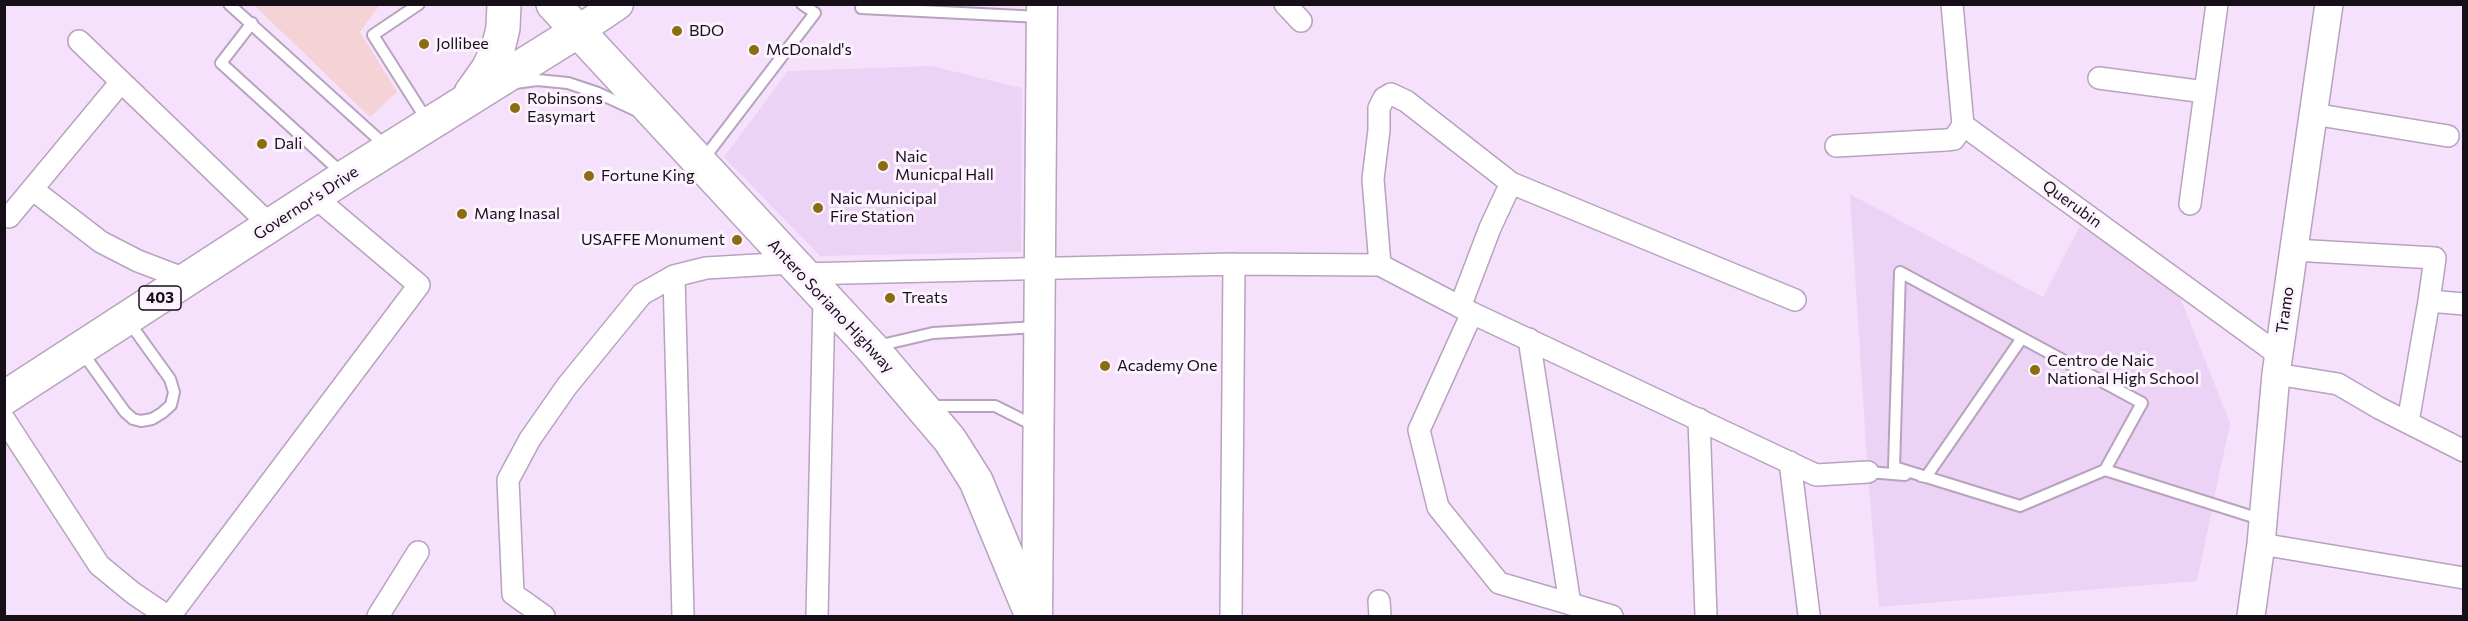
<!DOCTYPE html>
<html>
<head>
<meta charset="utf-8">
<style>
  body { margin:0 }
  #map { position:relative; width:2468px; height:621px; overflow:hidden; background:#f6e1fc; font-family:Commissioner,sans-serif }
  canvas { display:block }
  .frame { position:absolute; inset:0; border:6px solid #160f18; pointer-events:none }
</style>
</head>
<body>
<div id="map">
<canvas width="2468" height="621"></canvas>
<div class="frame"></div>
</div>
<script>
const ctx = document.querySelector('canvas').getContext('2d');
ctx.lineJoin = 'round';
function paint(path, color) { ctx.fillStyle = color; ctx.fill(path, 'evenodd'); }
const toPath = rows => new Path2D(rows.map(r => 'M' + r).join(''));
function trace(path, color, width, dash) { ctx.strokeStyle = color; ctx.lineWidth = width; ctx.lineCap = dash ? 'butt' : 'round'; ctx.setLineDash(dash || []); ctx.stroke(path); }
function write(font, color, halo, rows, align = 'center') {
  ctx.font = font + ' Commissioner,sans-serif'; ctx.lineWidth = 6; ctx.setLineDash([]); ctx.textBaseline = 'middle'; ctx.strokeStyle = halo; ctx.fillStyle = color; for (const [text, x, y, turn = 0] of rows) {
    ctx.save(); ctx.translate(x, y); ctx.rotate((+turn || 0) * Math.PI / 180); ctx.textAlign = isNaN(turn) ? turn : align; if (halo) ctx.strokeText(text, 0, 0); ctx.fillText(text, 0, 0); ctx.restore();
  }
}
const built = toPath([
  [931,66,1022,88,1021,252,820,256,724,157,788,71],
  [1850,194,2043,297,2080,226,2176,287,2230,423,2197,581,1879,607,1867,462]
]);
const green = toPath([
  [253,4,377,5,379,6,360,32,397,92,370,117]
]);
const service = toPath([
  [229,4,387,147],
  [419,4,373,35,428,122],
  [861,8,1041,17],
  [252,23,221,63,343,174],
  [515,83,537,80,568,83,598,93,635,110],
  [702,161,815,13,802,4],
  [877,346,933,333,1037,327],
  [82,352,125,412,133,419,141,421,152,419,162,413,171,405,174,392,170,379,129,322],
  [928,406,995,406,1037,427],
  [2105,470,2020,506,1894,467,1900,272,2142,403,2105,470,2263,520],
  [1868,472,1905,475],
  [1921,476,1926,477,2022,338]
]);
const minor = toPath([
  [1285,4,1301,21],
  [1952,4,1963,125,2279,355],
  [79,41,271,226],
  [2099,78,2205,92],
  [2313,114,2448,136],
  [1836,146,1946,140,1954,139,1963,125],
  [32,189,101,242,138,261,188,280],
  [2190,204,2217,4],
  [9,217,121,82],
  [2293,250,2435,258,2429,301],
  [1380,265,1373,179,1379,130,1379,108,1384,98,1391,94,1406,101,1511,183],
  [801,274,1234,264,1380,265,1472,313,1816,475,1868,472],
  [674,276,683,616],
  [1460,307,1490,228,1511,183,1795,300],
  [1472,313,1419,430,1438,507,1499,583,1612,616],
  [1529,339,1570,604],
  [2276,374,2338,384,2379,408,2464,451],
  [4,419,99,565,133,593,167,616],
  [1699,419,1706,616],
  [2408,422,2429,301,2464,304],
  [1790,462,1809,615],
  [2261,544,2464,578],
  [1379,601,1380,616],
  [170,616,419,285,316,198],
  [378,616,418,552],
  [544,616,513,594,508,480,530,439,567,386,642,294,674,276,706,268,791,263],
  [817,616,824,298],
  [1231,616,1234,264]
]);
const tertiary = toPath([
  [2251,616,2261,544,2276,374,2329,4]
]);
const secondary = toPath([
  [578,31,618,4],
  [1037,616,1042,4]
]);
const primary = toPath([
  [553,4,872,348,950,440,976,481,1032,616],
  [471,93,488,69,498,49,503,28,504,4],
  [4,398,346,176,578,31]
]);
const markers = [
  [677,31,6,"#8a6d0e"],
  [424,44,6,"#8a6d0e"],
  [754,50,6,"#8a6d0e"],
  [515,108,6,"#8a6d0e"],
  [262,144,6,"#8a6d0e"],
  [883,166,6,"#8a6d0e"],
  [589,176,6,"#8a6d0e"],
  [818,208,6,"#8a6d0e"],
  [462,214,6,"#8a6d0e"],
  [737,240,6,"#8a6d0e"],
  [890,298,6,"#8a6d0e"],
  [1105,366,6,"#8a6d0e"],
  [2035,370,6,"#8a6d0e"]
];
const shields = [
  [160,298,42]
];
const shieldNames = [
  ["403",160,298]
];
const poiNames = [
  ["BDO",689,31],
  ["Jollibee",436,44],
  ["McDonald's",766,50],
  ["Robinsons",527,99],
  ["Easymart",527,117],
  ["Dali",274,144],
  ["Naic",895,157],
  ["Municpal Hall",895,175],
  ["Fortune King",601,176],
  ["Naic Municipal",830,199],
  ["Fire Station",830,217],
  ["Mang Inasal",474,214],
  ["USAFFE Monument",725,240,"right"],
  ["Treats",902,298],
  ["Centro de Naic",2047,361],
  ["National High School",2047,379],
  ["Academy One",1117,366]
];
const streetNames = [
  ["Governor's Drive",306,203,-33],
  ["Querubin",2072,204,36],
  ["Antero Soriano Highway",831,306,47],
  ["Tramo",2285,310,-82]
];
paint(built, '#ecd2f4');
paint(green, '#f4d2d5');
trace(service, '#b7a3bd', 14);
trace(minor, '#b7a3bd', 24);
trace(tertiary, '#b7a3bd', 30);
trace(secondary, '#b7a3bd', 33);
trace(primary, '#b7a3bd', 36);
trace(service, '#fff', 10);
trace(minor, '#fff', 21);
trace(tertiary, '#fff', 27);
trace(secondary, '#fff', 30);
trace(primary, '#fff', 33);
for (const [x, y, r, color] of markers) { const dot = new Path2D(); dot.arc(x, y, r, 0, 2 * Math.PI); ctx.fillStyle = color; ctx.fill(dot); trace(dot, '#fcf3fe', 2); }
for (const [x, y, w] of shields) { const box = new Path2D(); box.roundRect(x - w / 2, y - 12, w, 24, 4.5); ctx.fillStyle = '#fcf3fe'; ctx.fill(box); trace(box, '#160f18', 1.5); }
write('bold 15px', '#160f18', null, shieldNames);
write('16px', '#160f18', '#fcf3fe', poiNames, 'left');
write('16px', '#160f18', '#fcf3fe', streetNames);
</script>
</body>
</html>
